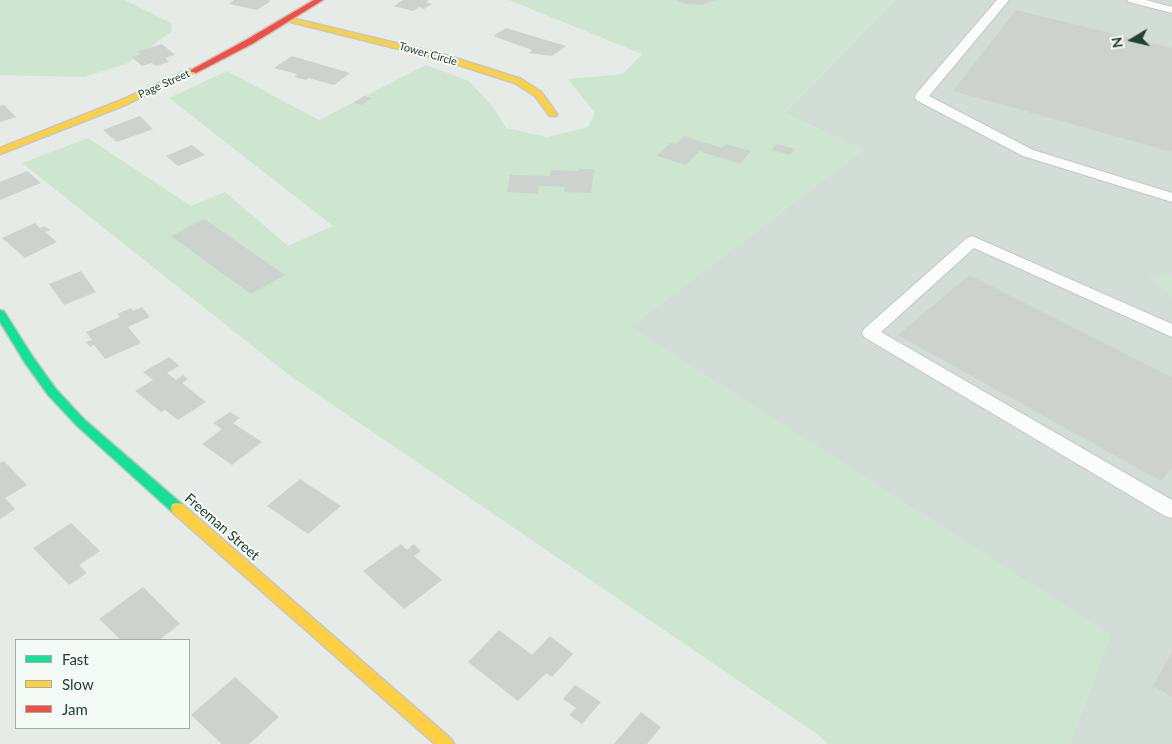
<!DOCTYPE html>
<html>
<head>
<meta charset="utf-8">
<style>
  body { margin:0 }
  #map { position:relative; width:1172px; height:744px; overflow:hidden; background:#e6ebe8; font-family:Lato,sans-serif }
  canvas { display:block }
  .legend { position:absolute; left:15px; top:639px; width:175px; height:90px; box-sizing:border-box; background:#f4faf6; border:1px solid #a0b0a8; margin:0; padding:6px 9px; list-style:none; font-size:15px; color:#224033 }
  .legend li { display:flex; align-items:center; gap:10px; height:25px }
  .legend b { width:25px; border:1px solid #a0b0a8 }
  .north { position:absolute; left:1107px; top:15px; width:50px; height:50px; -webkit-text-stroke:4px #f4faf6; paint-order:stroke; rotate:261deg; font-size:14px; font-weight:700; line-height:20px; text-align:center; color:#224033 }
  .north::after { content:''; display:block; margin:auto; width:18px; height:22px; background:#224033; clip-path:polygon(50% 0,100% 100%,50% 72%,0 100%) }
</style>
</head>
<body>
<div id="map">
<canvas width="1172" height="744"></canvas>
<ul class="legend">
<li><b style="height:6px;background:#16e098"></b>Fast</li>
<li><b style="height:6px;background:#ffcf43"></b>Slow</li>
<li><b style="height:6px;background:#f24e42"></b>Jam</li>
</ul>
<div class="north">N</div>
</div>
<script>
const ctx = document.querySelector('canvas').getContext('2d');
ctx.lineJoin = 'round';
function paint(path, color) { ctx.fillStyle = color; ctx.fill(path, 'evenodd'); }
const toPath = rows => new Path2D(rows.map(r => 'M' + r).join(''));
function trace(path, color, width, dash) { ctx.strokeStyle = color; ctx.lineWidth = width; ctx.lineCap = dash ? 'butt' : 'round'; ctx.setLineDash(dash || []); ctx.stroke(path); }
function write(font, color, halo, rows, align = 'center') {
  ctx.font = font + ' Lato,sans-serif'; ctx.lineWidth = 4; ctx.setLineDash([]); ctx.textBaseline = 'middle'; ctx.strokeStyle = halo; ctx.fillStyle = color; for (const [text, x, y, turn = 0] of rows) {
    ctx.save(); ctx.translate(x, y); ctx.rotate((+turn || 0) * Math.PI / 180); ctx.textAlign = isNaN(turn) ? turn : align; if (halo) ctx.strokeText(text, 0, 0); ctx.fillText(text, 0, 0); ctx.restore();
  }
}
const built = toPath([
  [895,0,1172,0,1172,744,1070,744,1110,635,630,327,863,150,784,113]
]);
const green = toPath([
  [0,0,125,0,171,23,172,31,128,63,84,77,0,75],
  [509,0,895,0,784,113,863,150,630,327,1110,635,1070,744,828,744,817,734,289,375,22,163,88,138,191,206,225,192,288,246,333,226,169,98,227,71,319,120,426,65,469,81,493,107,506,128,547,137,588,127,595,113,568,79,623,74,642,54],
  [1148,276,1172,276,1172,298]
]);
const building = toPath([
  [234,0,268,0,271,1,257,10,229,4],
  [403,0,429,0,426,2,432,4,424,9,419,7,413,11,394,6],
  [676,0,717,0,701,5,685,4],
  [1016,10,1172,48,1172,152,953,91],
  [506,28,566,46,552,56,529,53,532,50,493,36],
  [162,44,175,55,165,58,169,62,156,66,152,63,142,66,132,57,141,54,138,51],
  [292,56,350,73,334,85,309,78,306,80,294,77,297,74,274,68],
  [364,96,372,98,361,105,353,103],
  [4,105,16,117,0,122,0,106],
  [140,116,153,129,117,142,103,130],
  [684,136,722,148,726,144,751,151,740,164,699,151,686,165,657,156,670,143,676,144],
  [776,144,795,149,790,155,772,150],
  [192,145,205,155,178,166,166,156],
  [579,169,594,169,591,193,564,192,565,187,539,186,538,194,507,192,510,175,550,176,551,170,579,171],
  [27,171,41,183,0,200,0,182],
  [204,219,285,275,251,294,171,236],
  [35,223,40,228,44,226,50,230,45,232,57,242,25,258,2,238],
  [81,271,96,292,64,305,49,284],
  [969,275,1172,377,1172,467,1161,481,898,335],
  [142,307,150,317,128,327,141,343,105,359,94,345,90,347,86,342,92,340,86,332,120,317,117,314,131,308,133,311],
  [169,357,179,366,167,373,176,380,183,375,188,379,182,383,206,402,178,420,165,410,161,412,135,391,153,380,143,372],
  [230,412,240,418,233,423,262,442,232,465,202,444,222,429,213,423],
  [4,461,27,485,5,498,15,509,0,519,0,463],
  [300,479,341,506,308,534,267,506],
  [71,523,100,551,79,565,87,573,69,585,33,548],
  [401,544,407,550,414,544,421,551,414,556,442,580,404,609,363,571],
  [143,587,180,624,159,640,121,640,99,619],
  [499,630,532,655,550,636,573,654,552,677,546,673,518,701,468,662],
  [1172,652,1172,697,1153,686],
  [235,677,279,717,249,744,222,744,191,715],
  [575,685,601,702,582,724,569,715,576,708,563,699],
  [641,712,661,727,647,744,614,744]
]);
const lane = toPath([
  [997,0,1009,0,929,96,1033,150,1172,193,1172,202,1023,156,916,100,915,97,916,94,997,0],
  [1127,0,1146,0,1172,7,1172,13,1129,2,1127,0],
  [972,236,1172,324,1172,337,974,248,881,332,1172,500,1172,518,1165,516,864,337,862,333,864,329,967,238,972,236]
]);
const fast = toPath([
  [0,310,4,311,33,357,56,389,85,420,182,504,183,508,182,512,177,513,172,512,77,426,48,395,25,363,0,322,0,310]
]);
const slow = toPath([
  [287,17,449,56,521,79,541,92,557,114,556,116,550,116,535,96,515,83,443,60,287,21,287,17],
  [190,69,197,71,125,105,0,154,0,148,119,101,190,69],
  [177,503,182,504,451,739,454,744,435,744,172,512,171,508,172,504,177,503]
]);
const jam = toPath([
  [314,0,323,0,252,44,196,73,189,71,246,40,314,0]
]);
const farStreetnames = [
  ["Tower Circle",428,54,16],
  ["Page Street",164,84,-24]
];
const streetNames = [
  ["Freeman Street",222,527,41]
];
paint(built, '#d3ddd7');
paint(green, '#cee5d1');
paint(building, '#cdd2cf');
trace(lane, '#c3c8c5', 2);
trace(fast, '#c1c9c5', 3);
trace(slow, '#c1c9c5', 3);
trace(jam, '#c1c9c5', 3);
paint(lane, '#fbfcfc');
paint(fast, '#16e098');
paint(slow, '#ffcf43');
paint(jam, '#f24e42');
write('11px', '#224033', '#f4faf6', farStreetnames);
write('14px', '#224033', '#f4faf6', streetNames);
</script>
</body>
</html>
